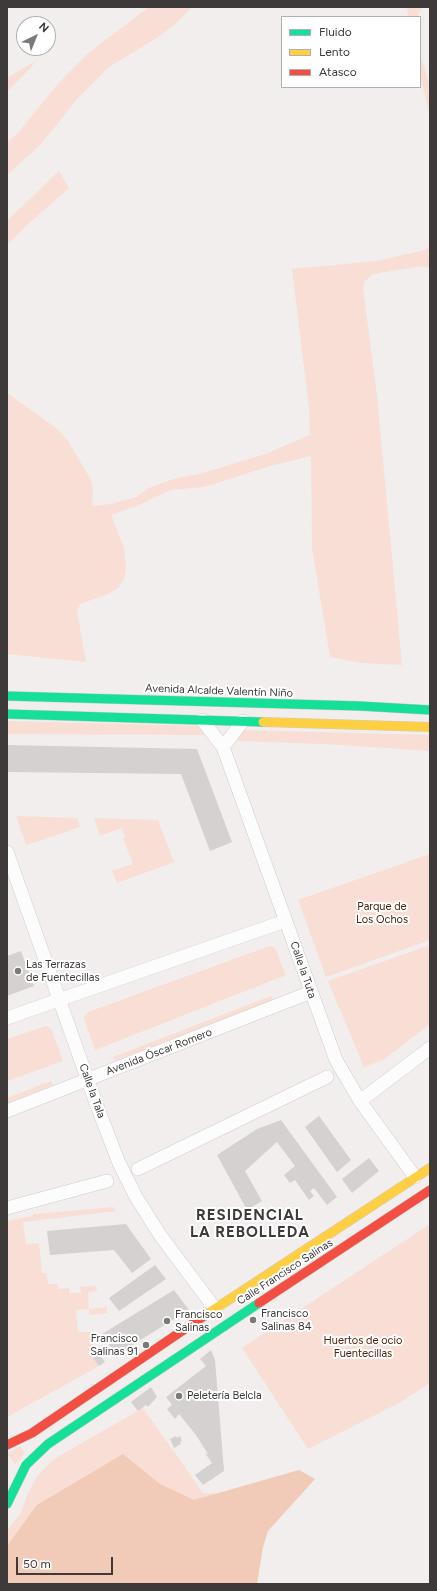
<!DOCTYPE html>
<html>
<head>
<meta charset="utf-8">
<style>
  body { margin:0 }
  #map { position:relative; width:437px; height:1591px; overflow:hidden; background:#f2eeed; font-family:Figtree,sans-serif }
  canvas { display:block }
  .frame { position:absolute; inset:0; border:8px solid #3d3a39; pointer-events:none }
  .legend { position:absolute; left:281px; top:16px; width:140px; height:72px; box-sizing:border-box; background:#fff; border:1px solid #b1b0b0; margin:0; padding:5px 7px; list-style:none; font-size:12px; color:#3d3a39 }
  .legend li { display:flex; align-items:center; gap:8px; height:20px }
  .legend b { width:20px; border:1px solid #b1b0b0 }
  .north { position:absolute; left:16px; top:16px; width:40px; height:40px; box-sizing:border-box; background:#fff; border:1px solid #b1b0b0; border-radius:50%; rotate:43deg; font-size:11px; font-weight:700; line-height:16px; text-align:center; color:#3d3a39 }
  .north::after { content:''; display:block; margin:auto; width:14px; height:18px; background:#7c7978; clip-path:polygon(50% 0,100% 100%,50% 72%,0 100%) }
  .scale { position:absolute; left:16px; top:1557px; width:97px; height:18px; box-sizing:border-box; border:2px solid #3d3a39; border-top:0; padding-left:5px; font-size:12px; line-height:14px; white-space:nowrap; color:#3d3a39; -webkit-text-stroke:3px #fff; paint-order:stroke }
</style>
</head>
<body>
<div id="map">
<canvas width="437" height="1591"></canvas>
<div class="frame"></div>
<ul class="legend">
<li><b style="height:5px;background:#16e098"></b>Fluido</li>
<li><b style="height:5px;background:#ffcf43"></b>Lento</li>
<li><b style="height:5px;background:#f24e42"></b>Atasco</li>
</ul>
<div class="north">N</div>
<div class="scale">50 m</div>
</div>
<script>
const ctx = document.querySelector('canvas').getContext('2d');
ctx.lineJoin = 'round';
function paint(path, color) { ctx.fillStyle = color; ctx.fill(path, 'evenodd'); }
const toPath = rows => new Path2D(rows.map(r => 'M' + r).join(''));
function trace(path, color, width, dash) { ctx.strokeStyle = color; ctx.lineWidth = width; ctx.lineCap = dash ? 'butt' : 'round'; ctx.setLineDash(dash || []); ctx.stroke(path); }
function write(font, color, halo, rows, align = 'center') {
  ctx.font = font + ' Figtree,sans-serif'; ctx.lineWidth = 4; ctx.setLineDash([]); ctx.textBaseline = 'middle'; ctx.strokeStyle = halo; ctx.fillStyle = color; for (const [text, x, y, turn = 0] of rows) {
    ctx.save(); ctx.translate(x, y); ctx.rotate((+turn || 0) * Math.PI / 180); ctx.textAlign = isNaN(turn) ? turn : align; if (halo) ctx.strokeText(text, 0, 0); ctx.fillText(text, 0, 0); ctx.restore();
  }
}
const green = toPath([
  [149,7,192,7,175,24,160,36,109,67,78,98,41,144,7,175,7,142,18,133,57,85,86,55],
  [407,7,422,7,417,17,408,17],
  [420,55,430,85,430,115,420,76],
  [37,60,25,74,7,92,7,78],
  [59,171,69,188,27,225,7,245,7,221],
  [430,247,430,271,429,268,422,266,373,274,364,282,363,288,377,395,402,665,362,663,330,657,312,548,311,456,267,467,204,487,170,490,139,505,111,515,124,548,126,566,124,579,118,588,108,594,80,604,77,611,86,662,7,654,7,393,56,428,68,441,91,480,93,493,92,506,111,504,136,497,149,488,173,479,200,474,268,453,310,435,309,408,292,269,377,261,425,250],
  [7,721,201,726,204,735,7,734],
  [242,730,430,735,430,751,325,744,237,741],
  [16,816,77,818,80,827,26,845],
  [94,818,158,820,174,862,117,883,112,871,133,864,123,838,125,836,122,828,100,836],
  [430,854,430,940,326,977,298,900],
  [430,945,430,1024,383,1060,364,1067,328,981],
  [270,946,275,948,286,975,95,1050,84,1018,88,1012],
  [271,996,273,1000,115,1061,113,1057],
  [46,1026,51,1029,63,1061,7,1081,7,1039],
  [51,1081,53,1085,7,1103,7,1098],
  [113,1207,116,1211,23,1222,26,1244,39,1243,42,1273,46,1273,48,1284,58,1284,58,1289,69,1288,69,1293,81,1293,80,1287,96,1286,97,1291,88,1292,89,1309,107,1307,107,1313,90,1315,89,1309,76,1310,78,1332,93,1332,93,1358,99,1366,7,1417,7,1221,32,1216,34,1214],
  [430,1224,430,1383,401,1402,308,1449,242,1348],
  [143,1408,203,1493,251,1494,7,1584,7,1530,21,1513,28,1493,38,1475,54,1459],
  [20,1446,25,1453,15,1464,7,1454]
]);
const forest = toPath([
  [123,1454,160,1484,194,1500,299,1470,315,1479,268,1531,263,1547,257,1584,7,1584,7,1546,37,1505]
]);
const building = toPath([
  [7,745,197,749,232,842,210,851,181,774,7,772],
  [21,951,34,986,7,996,7,956],
  [319,1116,351,1160,337,1172,305,1127],
  [281,1120,337,1197,327,1205,314,1188,310,1191,314,1196,309,1200,295,1180,290,1183,284,1175,295,1166,277,1142,245,1171,262,1201,247,1210,217,1155,257,1129],
  [369,1158,379,1171,352,1193,342,1179],
  [126,1224,151,1259,132,1273,114,1250,50,1255,47,1231],
  [155,1265,166,1279,119,1311,109,1298],
  [174,1290,189,1310,116,1355,102,1334],
  [211,1350,215,1360,224,1471,203,1485,195,1475,212,1463,205,1453,208,1454,196,1435,179,1414,175,1419,167,1409,172,1405,166,1397,206,1366,200,1359],
  [99,1354,105,1362,99,1366,93,1358],
  [151,1387,157,1397,148,1407,146,1405,138,1411,131,1402],
  [176,1436,177,1438,180,1436,182,1441,180,1442,181,1444,174,1448,170,1439]
]);
const street = toPath([
  [202,720,223,747,336,1060,360,1101,415,1177],
  [223,747,243,721],
  [7,852,97,1106,119,1163,136,1197,160,1235,216,1310],
  [7,1018,285,921],
  [360,1101,430,1048],
  [7,1111,311,992],
  [138,1169,327,1077],
  [7,1208,107,1181]
]);
const fast = toPath([
  [7,696,360,706,430,710],
  [7,714,263,722],
  [7,1504,26,1465,48,1444,259,1303]
]);
const slow = toPath([
  [263,722,430,727],
  [204,1316,430,1168]
]);
const jam = toPath([
  [259,1303,430,1190],
  [7,1445,32,1433,204,1316]
]);
const markers = [
  [18,971,4,"#7c7978"],
  [253,1320,4,"#7c7978"],
  [167,1321,4,"#7c7978"],
  [146,1345,4,"#7c7978"],
  [179,1396,4,"#7c7978"]
];
const streetNames = [
  ["Avenida Alcalde Valentín Niño",219,691,2],
  ["Calle la Tuta",303,970,71],
  ["Avenida Óscar Romero",159,1052,-21],
  ["Calle la Tala",92,1091,70],
  ["Calle Francisco Salinas",285,1272,-33]
];
const parkNames = [
  ["Parque de",382,907],
  ["Los Ochos",382,920],
  ["Huertos de ocio",363,1341],
  ["Fuentecillas",363,1354]
];
const poiNames = [
  ["Las Terrazas",26,965],
  ["de Fuentecillas",26,978],
  ["Francisco",261,1314],
  ["Salinas 84",261,1327],
  ["Francisco",175,1315],
  ["Salinas",175,1328],
  ["Francisco",138,1339,"right"],
  ["Salinas 91",138,1352,"right"],
  ["Peletería Belcla",187,1396]
];
const districtNames = [
  ["RESIDENCIAL",250,1216],
  ["LA REBOLLEDA",250,1233]
];
paint(green, '#f8ded4');
paint(forest, '#f1cab8');
paint(building, '#d4d1d0');
trace(street, '#cfcccb', 14);
trace(fast, '#cfcccb', 10);
trace(slow, '#cfcccb', 10);
trace(jam, '#cfcccb', 10);
trace(street, '#fdfcfc', 13);
trace(fast, '#16e098', 9);
trace(slow, '#ffcf43', 9);
trace(jam, '#f24e42', 9);
for (const [x, y, r, color] of markers) { const dot = new Path2D(); dot.arc(x, y, r, 0, 2 * Math.PI); ctx.fillStyle = color; ctx.fill(dot); trace(dot, '#fff', 1.5); }
write('11px', '#3d3a39', '#fff', streetNames);
write('11px', '#4e230d', '#fff', parkNames);
write('11px', '#3d3a39', '#fff', poiNames, 'left');
ctx.letterSpacing = '1px';
write('bold 15px', '#3d3a39', '#fff', districtNames);
ctx.letterSpacing = '0px';
</script>
</body>
</html>
